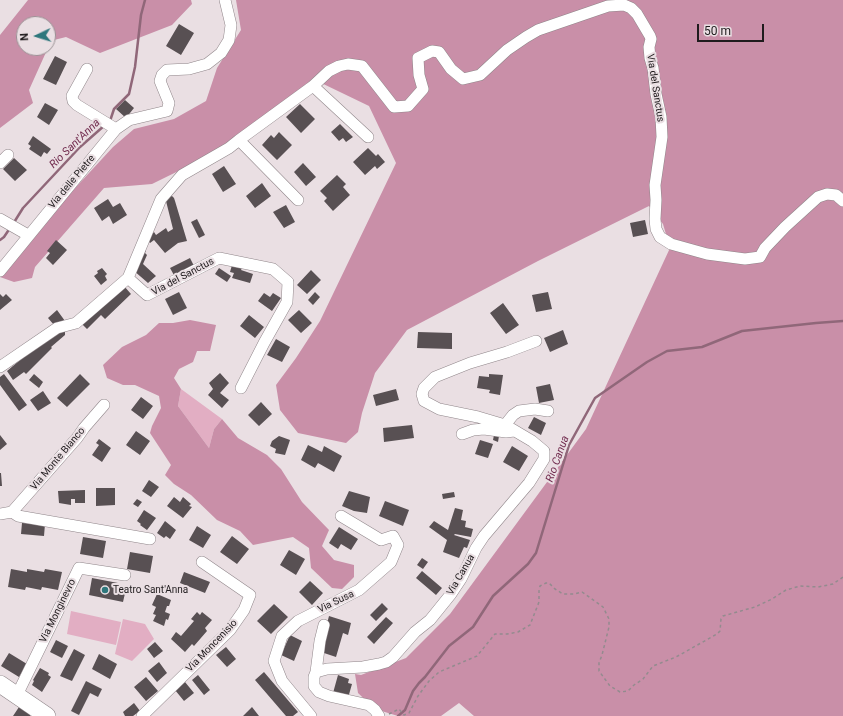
<!DOCTYPE html>
<html>
<head>
<meta charset="utf-8">
<style>
  body { margin:0 }
  #map { position:relative; width:843px; height:716px; overflow:hidden; background:#eadfe3; font-family:Roboto,sans-serif }
  canvas { display:block }
  .north { position:absolute; left:16px; top:16px; width:40px; height:40px; box-sizing:border-box; background:#eadfe3; border:1px solid #999194; border-radius:50%; rotate:266deg; font-size:11px; font-weight:700; line-height:16px; text-align:center; color:#1f1b1d }
  .north::after { content:''; display:block; margin:auto; width:14px; height:18px; background:#2e777c; clip-path:polygon(50% 0,100% 100%,50% 72%,0 100%) }
  .scale { position:absolute; left:697px; top:24px; width:67px; height:18px; box-sizing:border-box; border:2px solid #1f1b1d; border-top:0; padding-left:5px; font-size:12px; line-height:14px; white-space:nowrap; color:#1f1b1d; -webkit-text-stroke:3px #eadfe3; paint-order:stroke }
</style>
</head>
<body>
<div id="map">
<canvas width="843" height="716"></canvas>
<div class="north">N</div>
<div class="scale">50 m</div>
</div>
<script>
const ctx = document.querySelector('canvas').getContext('2d');
ctx.lineJoin = 'round';
function paint(path, color) { ctx.fillStyle = color; ctx.fill(path, 'evenodd'); }
const toPath = rows => new Path2D(rows.map(r => 'M' + r).join(''));
function trace(path, color, width, dash) { ctx.strokeStyle = color; ctx.lineWidth = width; ctx.lineCap = dash ? 'butt' : 'round'; ctx.setLineDash(dash || []); ctx.stroke(path); }
function write(font, color, halo, rows, align = 'center') {
  ctx.font = font + ' Roboto,sans-serif'; ctx.lineWidth = 4; ctx.setLineDash([]); ctx.textBaseline = 'middle'; ctx.strokeStyle = halo; ctx.fillStyle = color; for (const [text, x, y, turn = 0] of rows) {
    ctx.save(); ctx.translate(x, y); ctx.rotate((+turn || 0) * Math.PI / 180); ctx.textAlign = isNaN(turn) ? turn : align; if (halo) ctx.strokeText(text, 0, 0); ctx.fillText(text, 0, 0); ctx.restore();
  }
}
const green = toPath([
  [181,389,222,419,214,429,209,448,178,406],
  [71,611,121,622,116,645,67,634],
  [123,619,145,624,154,639,132,661,115,654]
]);
const forest = toPath([
  [28,0,191,0,192,4,172,25,100,53,66,37,54,40,47,50,29,90,33,103,0,128,0,35],
  [24,24,48,24,48,48,24,48],
  [236,0,843,0,843,716,474,716,459,703,441,716,398,716,375,709,358,693,355,674,361,675,406,658,450,614,586,429,670,248,663,224,649,206,538,261,407,330,375,373,362,413,358,432,346,443,298,433,280,410,276,385,296,358,320,321,396,163,369,106,313,79,215,153,152,184,104,188,35,267,32,278,14,282,0,277,42,224,113,147,134,129,174,119,206,101,217,68,241,30],
  [190,320,216,325,210,351,197,351,193,362,179,369,174,378,181,389,178,406,209,448,214,429,222,419,238,438,267,455,281,469,302,502,329,530,322,546,334,560,354,565,354,577,342,589,332,588,311,568,309,548,293,537,253,545,240,531,217,520,191,495,174,484,165,475,171,465,150,433,152,426,161,408,159,396,135,385,123,385,107,378,103,365,122,347,146,335,159,323,173,323]
]);
const stream = toPath([
  [110,121,114,109,129,94,135,67,141,15,145,0],
  [13,224,23,208,80,147,105,125],
  [0,240,4,237,10,228],
  [398,716,405,710,413,691,419,683,425,677,449,646,473,627,493,596,528,564,536,553,569,445,595,398,647,362,667,351,702,347,742,331,816,323,843,321]
]);
const building = toPath([
  [179,24,194,33,181,55,166,46],
  [55,56,67,62,56,85,43,79],
  [125,100,134,108,126,118,116,109],
  [45,103,58,110,49,125,37,117],
  [300,104,315,119,301,133,286,117],
  [340,124,353,137,346,142,343,138,339,141,331,132],
  [279,132,292,145,277,160,262,145,271,135,274,138],
  [33,136,51,149,47,154,44,152,41,157,29,149,31,146,28,144],
  [368,148,376,156,378,154,385,162,377,169,375,166,365,175,353,162],
  [14,158,27,170,15,181,3,169],
  [303,163,316,177,306,186,294,172],
  [224,166,236,184,223,192,212,174],
  [337,175,346,184,343,187,350,195,333,211,324,201,327,198,320,191],
  [262,183,271,196,255,208,246,196],
  [172,196,174,198,175,201,187,241,178,243,165,253,154,240,150,243,147,239,154,232,156,235,166,228,168,232,173,229,166,201,169,197],
  [108,199,113,207,120,203,127,215,113,224,109,216,102,221,94,208],
  [286,205,295,222,284,228,273,212],
  [197,219,205,235,199,238,191,222],
  [645,220,648,234,633,237,630,223],
  [56,240,67,250,53,265,46,258,50,253,47,251],
  [142,247,146,250,145,253,147,255,143,264,156,276,148,283,133,270],
  [190,258,194,266,175,277,170,268],
  [232,265,242,268,241,270,253,274,250,283,232,278,234,273,230,272],
  [102,268,107,274,105,276,107,280,101,285,94,276,98,273,97,271],
  [219,268,231,276,227,282,215,274],
  [311,270,321,280,307,294,297,285],
  [124,286,131,294,105,319,101,315,87,329,80,322],
  [179,292,187,308,173,315,165,299],
  [315,292,320,297,313,305,308,300],
  [548,292,552,309,536,312,532,295],
  [264,293,270,297,273,293,281,298,272,311,258,301],
  [0,294,3,297,6,294,12,300,0,310],
  [503,303,519,325,506,334,490,313],
  [57,310,65,321,54,325,48,318],
  [299,310,312,323,301,333,288,320],
  [249,315,264,327,255,338,240,326],
  [563,330,568,344,550,352,544,338],
  [65,331,65,335,51,347,52,348,26,374,24,372,13,380,7,371,44,340,51,336],
  [418,332,452,333,452,349,417,348],
  [276,339,290,347,282,362,267,355],
  [220,373,229,383,220,393,229,400,222,408,208,395,213,389,209,383],
  [4,374,27,405,19,411,0,385,0,377],
  [34,374,43,382,39,388,29,380],
  [80,374,90,384,67,407,57,398],
  [489,374,503,375,500,395,489,393,490,390,477,388,479,376,489,377],
  [550,384,554,400,539,403,536,387],
  [396,389,399,400,376,406,373,395],
  [43,391,51,403,38,411,30,400],
  [141,397,153,406,143,419,131,410],
  [261,402,272,414,259,426,248,415],
  [534,417,546,423,541,435,528,428],
  [412,425,414,438,384,442,383,428],
  [136,431,150,441,140,455,126,445],
  [0,435,7,444,0,450],
  [494,435,499,436,498,442,493,440],
  [279,436,290,440,285,455,275,453,276,449,270,446,272,441],
  [99,439,111,448,102,462,92,455,99,445,96,443],
  [480,440,493,444,488,458,475,454],
  [308,445,322,452,324,446,342,456,334,472,318,463,315,468,301,460],
  [512,446,528,456,519,471,503,462],
  [0,473,1,473,2,486,0,486],
  [149,480,159,487,151,497,142,491],
  [96,488,115,488,115,505,96,506],
  [85,490,85,503,75,503,75,499,71,499,71,505,59,503,58,491],
  [349,491,370,497,367,513,354,511,342,506],
  [454,492,455,497,443,499,442,494],
  [174,497,180,502,183,497,191,504,189,506,192,507,183,518,167,506],
  [137,499,142,502,138,507,133,504],
  [385,501,409,510,403,526,379,516],
  [455,508,463,510,461,520,466,521,465,527,473,529,471,537,455,534,454,535,470,540,467,548,464,547,459,558,443,552,447,540,429,527,434,521,448,530],
  [144,510,156,518,147,530,140,525,141,524,137,521],
  [165,521,176,530,170,539,166,536,164,538,157,533],
  [22,523,45,524,44,536,21,534],
  [197,526,211,535,203,548,189,540],
  [339,527,358,539,351,550,341,544,338,549,329,543],
  [232,536,249,549,237,564,220,552],
  [83,537,106,541,103,558,80,554],
  [289,550,305,559,296,575,280,565],
  [130,552,153,556,150,573,127,569],
  [422,558,428,562,423,569,417,565],
  [11,569,27,572,27,569,44,572,45,569,62,572,58,590,42,587,41,590,26,587,25,590,8,587],
  [422,571,442,588,436,595,416,578],
  [184,572,210,582,205,593,180,583],
  [92,578,118,583,117,587,126,589,123,602,89,595],
  [310,581,323,593,312,605,299,592],
  [157,594,171,600,169,606,167,606,165,612,170,614,168,620,166,619,164,626,153,621,156,615,153,614,156,607,152,605],
  [382,603,388,609,376,621,370,615],
  [274,604,288,617,271,634,257,621],
  [197,612,200,615,202,612,212,620,205,628,207,631,194,646,192,644,185,652,171,639,176,632,181,636,194,621,191,619],
  [329,616,351,623,348,635,343,633,336,657,321,652,324,635],
  [386,617,393,623,374,644,367,637],
  [290,635,302,641,294,661,281,655],
  [56,640,68,646,62,658,50,652],
  [155,642,163,651,154,658,147,649],
  [226,647,236,659,227,667,216,655],
  [74,649,85,655,72,681,60,676],
  [9,653,27,664,19,677,1,666],
  [99,654,117,664,110,679,92,669],
  [159,662,167,673,157,682,148,671],
  [40,668,49,673,48,675,51,677,42,692,32,685,34,681,33,680],
  [264,672,298,712,293,716,286,716,255,680],
  [198,675,210,690,204,695,192,680],
  [338,675,349,679,348,683,352,684,348,698,333,693],
  [146,677,158,691,146,701,134,687],
  [86,681,102,689,98,697,90,693,79,715,71,711],
  [185,682,194,693,184,701,175,690],
  [134,703,140,711,133,716,125,716,123,712],
  [19,707,31,714,30,716,13,716],
  [252,707,259,716,243,716]
]);
const path = toPath([
  [389,714,399,709,404,715,409,713,418,696,429,681,439,672,477,656,495,634,507,634,518,632,530,625,539,602,539,591,540,586,546,583,549,583,555,589,563,594,574,594,582,592,603,607,609,619,609,627,602,655,599,663,599,671,610,686,620,692,628,691,634,685,643,679,653,666,676,657,717,634,720,631,721,619,723,616,755,607,772,599,786,590,800,586,818,587,833,584,843,577]
]);
const street = toPath([
  [87,69,72,96,73,101,77,105,116,129],
  [313,86,329,71,339,66,348,64,362,66,394,107,408,106,423,89,419,75,418,58,432,51,439,52,451,69,463,79,480,75,507,50,526,37,538,30,608,6,624,5,631,8,637,14,650,36,651,39,649,47,650,58,653,68,656,94,661,117,662,137,655,185,656,200,655,219,656,229,660,237,671,244,707,254,745,259,760,257,765,248,785,227,818,197,827,194,836,195,843,201],
  [239,140,313,86,368,137],
  [0,163,8,155],
  [0,219,28,235],
  [0,271,116,129,129,120,167,111,169,103,160,81,162,75,167,70,189,69,207,64,221,53,229,40,231,25,225,0],
  [128,278,147,295,219,258,273,269,288,282,287,302,264,343,241,388],
  [0,367,57,328,76,323,128,278,161,199,182,175,229,148,239,140,298,200],
  [505,425,513,415,519,411,535,409,548,411],
  [462,434,473,430,484,429,506,432,514,431],
  [12,512,18,516,150,539],
  [0,514,12,512,77,438,84,428,104,405],
  [316,672,320,641,324,625],
  [17,695,79,568,125,575],
  [142,716,230,630,244,610,250,595,202,562],
  [311,716,282,681,274,661,282,636,298,621,359,590,391,562,398,545,393,536,381,540,341,516],
  [379,716,375,710,369,705,329,696,319,692,314,686,314,677,316,672,327,669,363,667,379,664,386,662,393,657,415,632,430,620,451,594,461,579,476,548,484,536,529,483,544,459,544,451,532,441,505,425,478,417,439,409,424,401,422,394,424,388,435,377,470,363,507,352,536,341]
]);
const primary = toPath([
  [0,684,47,716]
]);
const markers = [
  [105,590,4,"#2e777c"]
];
const streetNames = [
  ["Via del Sanctus",655,88,81],
  ["Via delle Pietre",72,182,-50],
  ["Via del Sanctus",183,277,-28],
  ["Via Monte Bianco",58,459,-50],
  ["Via Canua",461,575,-60],
  ["Via Susa",336,602,-26],
  ["Via Monginevro",58,611,-64],
  ["Via Moncenisio",212,646,-46]
];
const poiNames = [
  ["Teatro Sant'Anna",113,590]
];
const waterNames = [
  ["Rio Sant'Anna",75,144,-44],
  ["Rio Canua",558,459,-70]
];
paint(green, '#e2aec3');
paint(forest, '#c98fa8');
trace(stream, '#906779', 2.5);
paint(building, '#585053');
trace(street, '#90868a', 12);
trace(primary, '#90868a', 18);
trace(path, '#938b8e', 1.5, [3, 3]);
trace(street, '#fff', 11);
trace(primary, '#fff', 17);
for (const [x, y, r, color] of markers) { const dot = new Path2D(); dot.arc(x, y, r, 0, 2 * Math.PI); ctx.fillStyle = color; ctx.fill(dot); trace(dot, '#eadfe3', 1.5); }
write('10px', '#1f1b1d', '#eadfe3', streetNames);
write('10px', '#1f1b1d', '#eadfe3', poiNames, 'left');
write('italic 11px', '#712b4e', '#eadfe3', waterNames);
</script>
</body>
</html>
